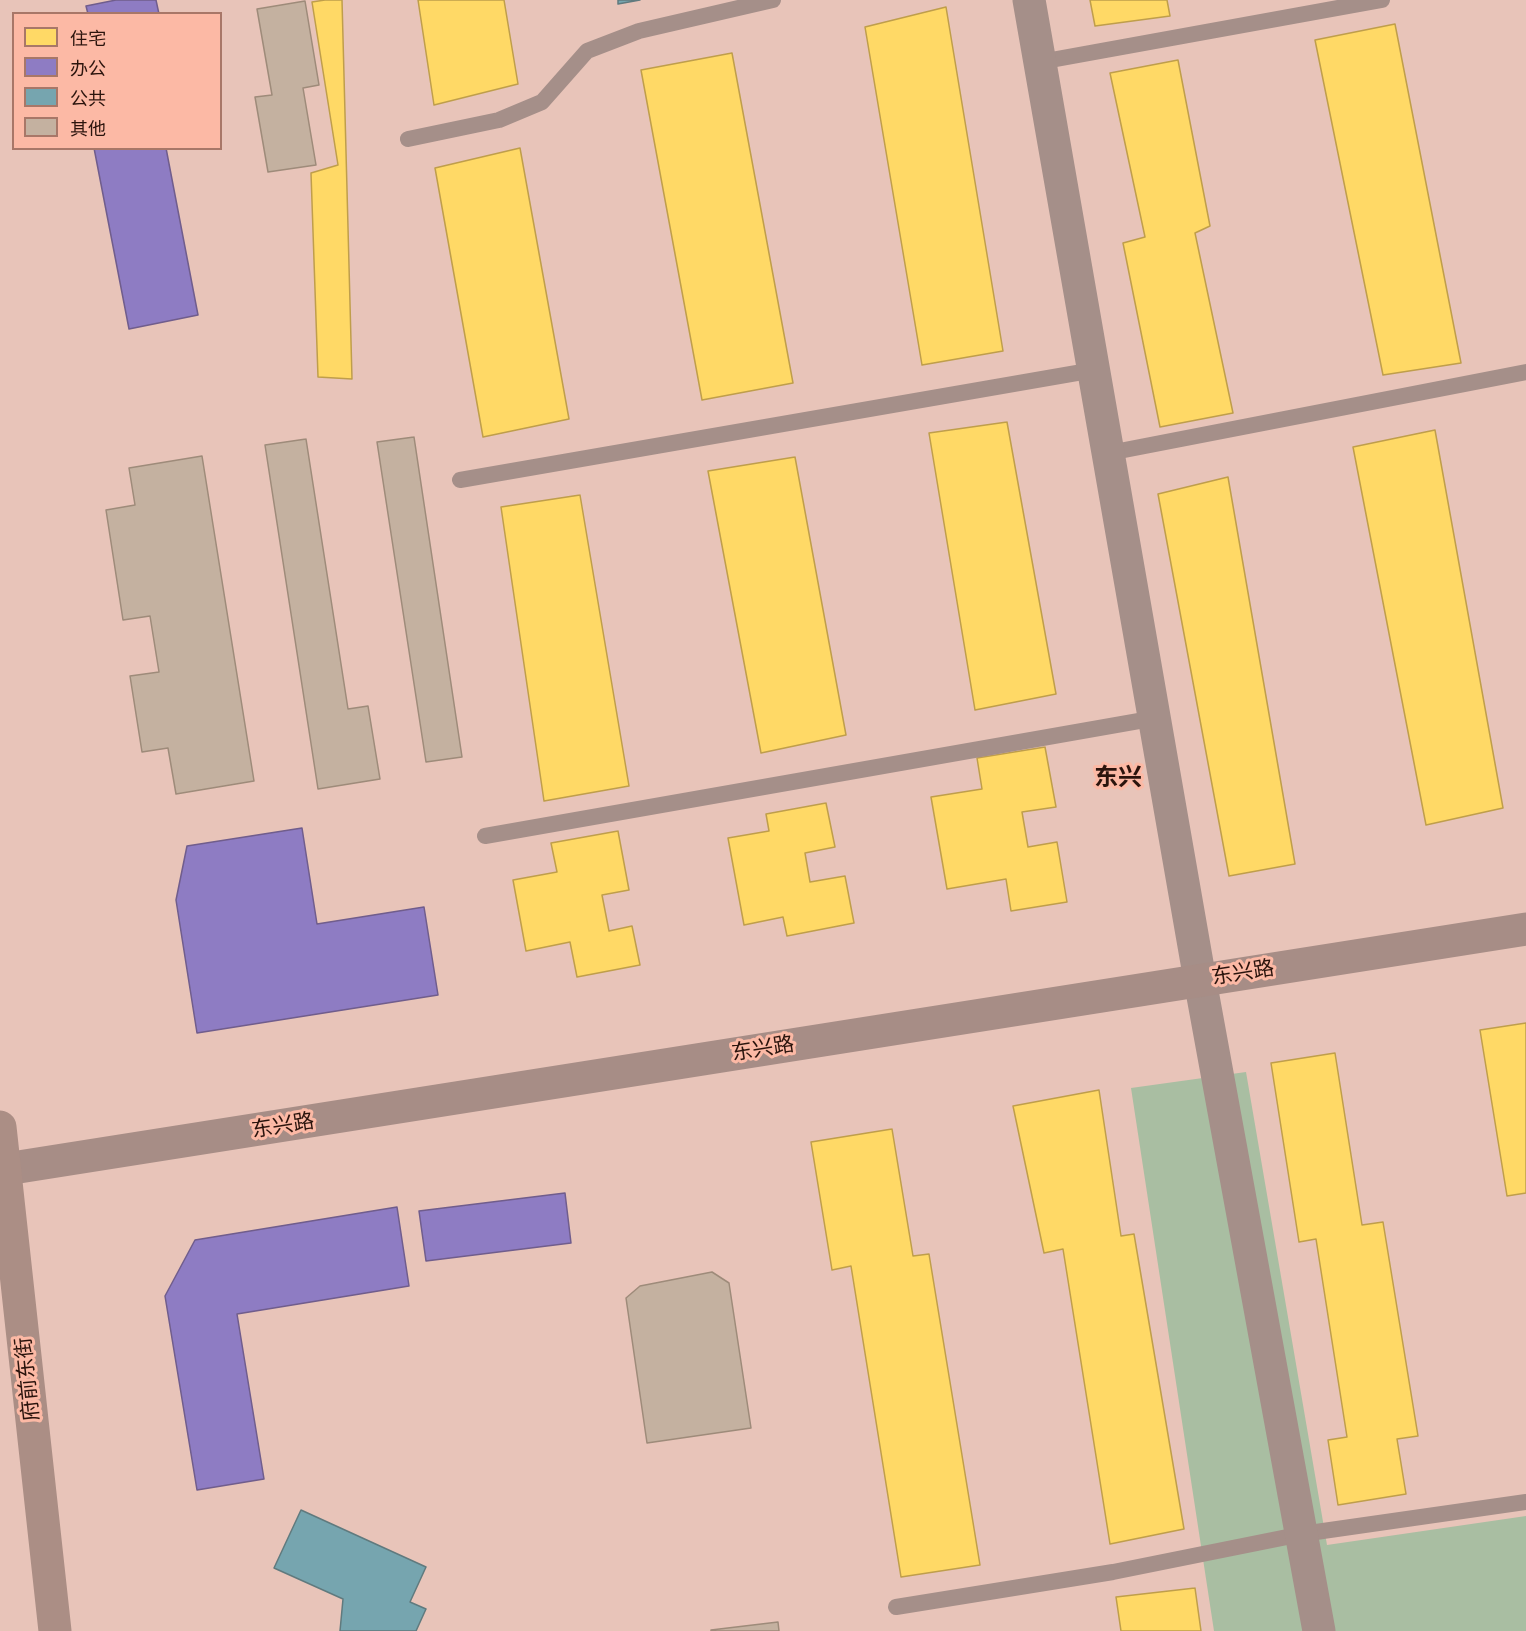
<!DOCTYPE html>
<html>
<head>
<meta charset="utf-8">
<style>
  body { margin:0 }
  #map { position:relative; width:1526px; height:1631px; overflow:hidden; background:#e8c4b9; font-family:"Roboto Serif","Noto Sans SC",serif }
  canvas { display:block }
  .legend { position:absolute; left:12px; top:12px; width:210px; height:138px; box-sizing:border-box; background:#fcb9a5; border:2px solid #a87768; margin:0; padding:8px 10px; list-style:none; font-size:18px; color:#2b140d }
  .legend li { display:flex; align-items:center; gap:12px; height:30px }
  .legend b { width:30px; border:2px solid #a87768 }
</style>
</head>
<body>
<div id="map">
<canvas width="1526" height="1631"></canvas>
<ul class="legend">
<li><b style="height:16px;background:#ffd966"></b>住宅</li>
<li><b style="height:16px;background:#8e7cc3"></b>办公</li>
<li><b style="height:16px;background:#76a5af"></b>公共</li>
<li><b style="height:16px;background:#c4b1a0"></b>其他</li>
</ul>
</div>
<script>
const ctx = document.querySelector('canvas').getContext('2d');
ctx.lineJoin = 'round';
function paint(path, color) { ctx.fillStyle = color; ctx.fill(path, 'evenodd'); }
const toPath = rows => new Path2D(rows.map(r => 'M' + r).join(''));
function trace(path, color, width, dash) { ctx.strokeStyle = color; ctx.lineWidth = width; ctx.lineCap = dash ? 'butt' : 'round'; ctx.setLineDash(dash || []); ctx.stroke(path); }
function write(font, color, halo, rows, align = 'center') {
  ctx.font = font + ' "Roboto Serif","Noto Sans SC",serif'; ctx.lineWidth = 6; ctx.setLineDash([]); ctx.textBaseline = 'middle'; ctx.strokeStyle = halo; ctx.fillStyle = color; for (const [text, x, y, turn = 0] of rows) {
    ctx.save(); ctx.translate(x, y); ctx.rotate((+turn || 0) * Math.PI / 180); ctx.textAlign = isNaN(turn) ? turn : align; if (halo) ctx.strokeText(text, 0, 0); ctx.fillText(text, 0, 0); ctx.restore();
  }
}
const green = toPath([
  [1246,1072,1327,1545,1526,1516,1526,1631,1214,1631,1131,1088]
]);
const homes = toPath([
  [325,0,342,0,352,379,318,377,311,173,338,165,312,2,325,0],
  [418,0,504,0,518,84,434,105,418,0],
  [1090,0,1167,0,1170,16,1095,26,1090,0],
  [946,7,1003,351,922,365,865,27,946,7],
  [1395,24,1461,363,1383,375,1315,40,1395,24],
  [732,53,793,383,702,400,641,70,732,53],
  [1178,60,1210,226,1195,233,1233,413,1160,427,1123,243,1145,237,1110,73,1178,60],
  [520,148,569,419,483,437,435,168,520,148],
  [1007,422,1056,694,975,710,929,433,1007,422],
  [1435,430,1503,808,1426,825,1353,447,1435,430],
  [795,457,846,735,761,753,708,471,795,457],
  [1228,477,1295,864,1229,876,1158,494,1228,477],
  [580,495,629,786,544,801,501,507,580,495],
  [1045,747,1056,807,1022,812,1028,847,1057,842,1067,902,1011,911,1006,879,947,889,931,797,982,789,977,758,1045,747],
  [826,803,835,847,805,853,810,882,845,876,854,923,787,936,783,917,744,925,728,838,769,831,766,814,826,803],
  [618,831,629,890,602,895,609,931,632,926,640,965,577,977,570,942,526,951,513,880,557,872,551,843,618,831],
  [1526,1023,1526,1193,1507,1196,1480,1030,1526,1023],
  [1335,1053,1362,1225,1383,1222,1418,1436,1397,1439,1406,1494,1338,1505,1328,1440,1347,1437,1316,1239,1299,1242,1271,1063,1335,1053],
  [1099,1090,1121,1236,1134,1234,1184,1529,1110,1544,1063,1249,1044,1253,1013,1106,1099,1090],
  [892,1129,913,1256,929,1254,980,1565,901,1577,851,1266,832,1270,811,1142,892,1129],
  [1195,1588,1201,1631,1121,1631,1116,1597,1195,1588]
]);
const offices = toPath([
  [116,0,156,0,159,14,88,14,86,6,116,0],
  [94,148,166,148,198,315,129,329,94,148],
  [302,828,317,924,424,907,438,995,197,1033,176,900,187,846,302,828],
  [565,1193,571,1243,426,1261,419,1211,565,1193],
  [397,1207,409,1286,237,1314,264,1479,197,1490,165,1296,195,1240,397,1207]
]);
const public = toPath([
  [618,0,640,0,618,4,618,0],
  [301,1510,426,1567,410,1602,426,1609,416,1631,340,1631,343,1599,274,1568,301,1510]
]);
const building = toPath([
  [305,1,319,85,303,88,316,165,268,172,255,97,272,95,257,9,305,1],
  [414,437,462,757,426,762,377,442,414,437],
  [306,439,348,709,368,706,380,779,318,789,265,445,306,439],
  [202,456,254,781,176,794,168,748,142,752,130,676,159,672,150,616,123,620,106,510,135,505,129,468,202,456],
  [712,1272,729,1283,751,1428,647,1443,626,1298,640,1286,712,1272],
  [778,1622,779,1631,711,1631,711,1630,778,1622]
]);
const lane = toPath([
  [1040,62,1382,0],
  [408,139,499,120,542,102,587,51,639,31,773,0],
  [1109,453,1526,372],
  [460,480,1094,370],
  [485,836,1156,718],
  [896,1607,1113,1572,1302,1534,1526,1502]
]);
const street = toPath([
  [1029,0,1200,980,1319,1631]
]);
const secondary = toPath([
  [0,1170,1526,929]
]);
const primary = toPath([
  [0,1127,55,1631]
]);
const streetNames = [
  ["东兴路",1243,973,-9],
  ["东兴路",763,1049,-9],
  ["东兴路",283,1126,-9],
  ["府前东街",28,1379,-96]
];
const quarterNames = [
  ["东兴",1118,778]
];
paint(green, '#a9bea2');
paint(homes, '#ffd966');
trace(homes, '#bf9e4b', 1.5);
paint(offices, '#8e7cc3');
trace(offices, '#705d8c', 1.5);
paint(public, '#76a5af');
trace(public, '#607a7e', 1.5);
paint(building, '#c4b1a0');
trace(building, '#9e8b7a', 1.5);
trace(lane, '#a58f89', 16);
trace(street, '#a58f89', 33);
trace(secondary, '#a78d86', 33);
trace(primary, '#ab8e85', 33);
write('21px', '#2b140d', '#fcb9a5', streetNames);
write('bold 24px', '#2b140d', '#fcb9a5', quarterNames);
</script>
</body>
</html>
